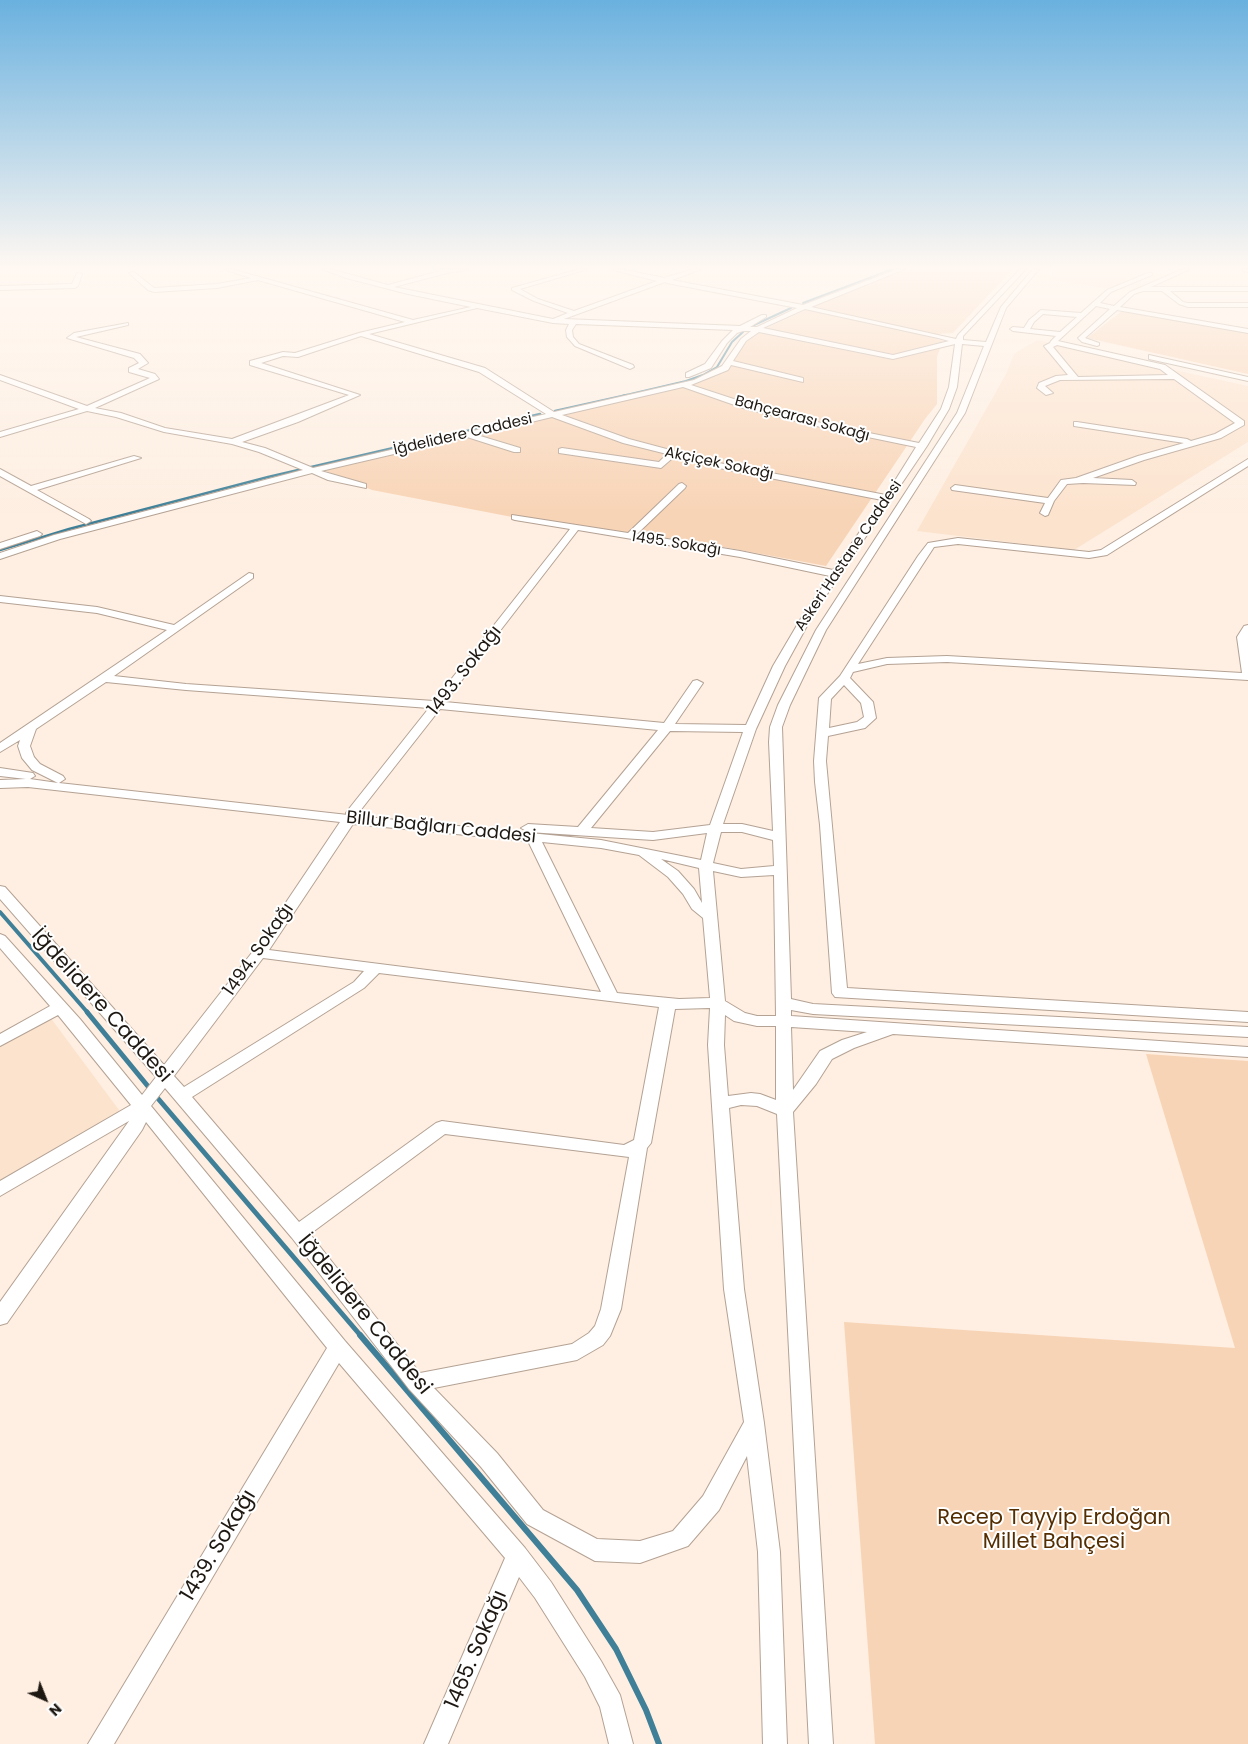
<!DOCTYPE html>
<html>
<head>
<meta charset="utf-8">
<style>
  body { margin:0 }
  #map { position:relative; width:1248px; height:1744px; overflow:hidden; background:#feefe2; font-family:Poppins,sans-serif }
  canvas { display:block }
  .north { position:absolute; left:20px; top:1674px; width:50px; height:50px; -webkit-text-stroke:4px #fff; paint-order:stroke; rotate:136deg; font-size:14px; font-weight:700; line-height:20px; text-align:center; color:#1e1812 }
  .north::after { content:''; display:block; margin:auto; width:18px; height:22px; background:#1e1812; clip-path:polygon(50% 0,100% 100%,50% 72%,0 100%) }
</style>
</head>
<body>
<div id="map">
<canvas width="1248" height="1744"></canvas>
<div class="north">N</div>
</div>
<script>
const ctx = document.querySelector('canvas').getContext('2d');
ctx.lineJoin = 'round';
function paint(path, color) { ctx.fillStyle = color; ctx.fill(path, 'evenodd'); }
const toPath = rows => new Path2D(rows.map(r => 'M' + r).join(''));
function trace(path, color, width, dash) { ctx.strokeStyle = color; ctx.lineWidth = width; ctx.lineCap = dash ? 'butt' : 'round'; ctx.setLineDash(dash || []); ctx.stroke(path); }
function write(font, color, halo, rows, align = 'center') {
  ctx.font = font + ' Poppins,sans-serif'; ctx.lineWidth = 4; ctx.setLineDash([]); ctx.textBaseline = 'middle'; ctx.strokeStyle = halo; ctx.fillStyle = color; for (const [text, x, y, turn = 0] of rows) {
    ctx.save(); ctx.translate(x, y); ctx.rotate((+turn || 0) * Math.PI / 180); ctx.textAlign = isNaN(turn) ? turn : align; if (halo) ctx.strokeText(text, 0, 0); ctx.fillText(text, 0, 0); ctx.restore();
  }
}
const built = toPath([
  [1055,269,1156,269,1111,289,1049,280],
  [1037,340,1248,386,1248,442,1074,550,917,531,1006,374,1014,354],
  [50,1017,122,1114,0,1182,0,1045]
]);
const green = toPath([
  [905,269,1013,269,953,333,924,335,943,341,937,357,937,404,925,419,826,566,691,541,538,522,372,490,321,469,699,382,724,371,745,343,762,330,837,296],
  [1122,311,1248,332,1248,374,1087,338],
  [1146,1054,1248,1061,1248,1744,875,1744,844,1322,1235,1348]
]);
const streamFar4 = toPath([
  [803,303,893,269],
  [752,326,791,308],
  [622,396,686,381,703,375,717,367,732,342,743,332]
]);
const streamFar3 = toPath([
  [555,411,627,395],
  [0,550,69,529,268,477,540,414]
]);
const streamFar2 = toPath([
  [0,912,88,1013]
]);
const streamFar1 = toPath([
  [87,1012,151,1090],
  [155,1095,361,1336]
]);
const stream = toPath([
  [360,1335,577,1590,616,1649,646,1710,659,1744]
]);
const minor = toPath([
  [223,269,231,269,413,320,471,307,408,294,346,278,322,269,330,269,388,285,440,271,435,269,468,269,467,270,447,273,394,287,553,319,568,313,534,301,512,290,512,288,580,269,588,269,520,289,538,299,574,311,657,281,613,270,612,269,621,269,664,278,694,269,702,269,672,280,803,305,898,269,905,269,811,307,956,339,958,335,1020,269,1026,269,963,336,963,340,986,342,1001,307,1033,269,1039,269,1006,308,965,413,826,630,790,705,782,727,791,999,813,1004,1248,1027,1248,1037,813,1014,791,1010,791,1016,1248,1047,1248,1057,893,1034,854,1048,832,1059,816,1084,793,1112,833,1744,809,1744,777,1114,757,1106,741,1105,729,1108,744,1289,764,1423,780,1552,787,1744,763,1744,758,1552,747,1456,719,1510,688,1546,640,1563,595,1561,527,1524,481,1467,409,1389,292,1238,165,1088,151,1106,345,1341,525,1548,551,1582,601,1661,620,1695,633,1744,609,1744,600,1707,585,1677,535,1598,519,1577,448,1744,424,1744,505,1558,339,1363,114,1744,88,1744,327,1348,146,1122,142,1130,7,1323,0,1325,0,1302,129,1121,0,1196,0,1181,131,1105,58,1015,0,1046,0,1034,50,1006,0,948,0,934,5,936,80,1019,142,1095,156,1077,0,899,0,886,5,887,164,1065,254,950,340,822,28,787,0,788,0,780,26,779,0,776,0,768,33,773,35,776,30,779,58,783,32,770,22,758,18,746,20,740,0,752,0,743,167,630,97,613,0,602,0,596,97,607,174,625,249,573,253,574,253,578,114,676,186,684,434,701,570,529,515,520,512,519,512,515,628,533,679,484,682,483,686,486,685,488,637,534,740,551,833,570,882,500,719,468,675,456,661,468,559,453,559,449,562,448,659,462,667,454,623,443,552,417,477,435,520,448,520,452,514,452,467,437,321,471,366,484,366,488,328,480,312,473,60,539,0,559,0,553,54,535,303,470,259,452,232,444,164,432,116,417,87,411,0,437,0,432,79,409,0,380,0,375,87,406,150,378,129,372,129,368,139,363,134,358,67,338,74,333,128,323,128,325,76,337,140,354,148,363,138,369,155,374,159,379,95,408,121,413,165,428,232,439,349,395,250,365,250,361,283,352,295,353,359,333,405,322,258,280,217,288,154,292,148,290,129,273,134,272,154,288,217,284,251,278,223,269],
  [665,282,667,283,797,308,757,327,750,327,766,317,766,315,762,315,740,326,564,319,665,282],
  [477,308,553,323,569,324,566,330,567,337,575,346,630,369,634,367,633,365,579,344,573,337,572,330,576,324,733,330,722,341,705,364,686,373,686,377,689,377,711,368,727,343,737,333,743,331,751,331,741,339,722,366,694,380,554,412,485,368,369,334,477,308],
  [805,309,938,338,949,341,893,355,763,328,805,309],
  [759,332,893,359,955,344,949,387,941,409,919,443,829,425,752,405,691,385,728,370,731,365,803,382,803,378,733,361,746,341,759,332],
  [361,336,479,372,546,414,313,468,265,448,242,442,298,422,360,395,261,363,283,356,298,357,361,336],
  [962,344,984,346,957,413,816,630,778,705,770,727,769,742,773,831,742,824,723,824,756,729,785,666,813,615,927,446,949,409,957,387,962,344],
  [683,387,746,409,829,429,916,447,886,495,719,463,629,439,562,415,683,387],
  [578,530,740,557,830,576,803,615,773,666,746,725,675,724,703,683,697,680,693,681,664,723,445,702,578,530],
  [106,682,186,690,429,708,348,810,346,813,348,815,59,783,65,779,63,776,40,764,34,757,30,746,36,729,106,682],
  [440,709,658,730,578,827,528,824,521,828,528,832,653,840,707,833,701,860,601,840,356,816,440,709],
  [670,731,743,732,710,825,653,832,591,828,670,731],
  [353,824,528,841,601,992,269,950,353,824],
  [721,832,742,832,773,840,774,866,741,869,713,863,721,832],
  [542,842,601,848,639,855,668,877,683,894,692,909,703,918,710,998,679,999,617,993,542,842],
  [661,859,699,868,702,903,694,889,678,871,661,859],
  [713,871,741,877,774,875,776,1016,757,1016,745,1013,725,1001,713,871],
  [263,958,364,971,354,982,184,1087,174,1076,263,958],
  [379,973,659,1007,634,1140,624,1145,442,1121,436,1123,299,1222,192,1097,364,988,379,973],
  [710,1008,708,1045,724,1289,744,1422,703,1496,673,1531,640,1541,597,1539,543,1510,497,1453,434,1388,577,1360,603,1345,610,1336,621,1309,647,1148,651,1143,675,1009,710,1008],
  [725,1015,734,1021,757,1026,776,1026,776,1100,760,1094,751,1093,728,1096,724,1045,725,1015],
  [791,1027,867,1032,842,1040,820,1051,793,1090,791,1027],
  [445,1134,629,1157,601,1309,595,1326,589,1333,572,1344,420,1373,310,1234,445,1134],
  [1183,269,1190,269,1151,287,1248,287,1248,291,1170,291,1183,302,1188,303,1248,303,1248,307,1188,307,1179,304,1162,291,1143,291,1134,294,1120,307,1248,329,1248,333,1117,310,1085,338,1099,343,1099,345,1097,346,1082,342,1078,338,1110,309,1096,306,1058,341,1165,365,1244,421,1244,425,1221,438,1144,460,1093,478,1132,480,1136,483,1135,485,1083,483,1067,484,1054,501,1048,515,1045,516,1040,513,1045,503,952,490,951,488,955,485,1048,498,1061,480,1076,478,1138,456,1184,443,1074,426,1074,422,1077,422,1187,439,1191,441,1215,434,1235,423,1174,379,1060,380,1045,386,1053,393,1046,395,1037,388,1039,383,1056,376,1068,375,1044,346,1050,343,1051,341,1056,336,1013,331,1010,329,1013,327,1024,328,1029,320,1041,310,1081,313,1107,290,1148,273,1152,273,1152,275,1111,292,1100,303,1114,306,1130,292,1183,269],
  [1043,314,1077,317,1060,332,1030,329,1034,322,1043,314],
  [1057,345,1160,369,1168,375,1078,377,1053,347,1057,345],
  [1243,269,1248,269,1248,272,1243,271,1243,269],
  [77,273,82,274,78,286,75,288,0,290,0,286,72,284,77,273],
  [1149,355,1248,377,1248,381,1149,359,1149,355],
  [134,456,141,458,37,490,89,519,91,521,86,524,0,476,0,469,31,486,134,456],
  [1248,459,1248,466,1107,555,1089,558,958,544,934,547,858,664,887,658,947,656,1242,673,1237,637,1244,626,1248,625,1248,680,947,662,887,664,853,672,850,678,873,702,876,718,865,728,828,736,826,761,847,988,1248,1012,1248,1022,835,997,832,993,820,825,815,782,814,761,819,698,840,676,918,556,928,543,958,538,1089,552,1101,550,1248,459],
  [844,685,861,703,864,717,857,722,829,728,831,699,844,685],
  [37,531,42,534,40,536,0,549,0,543,37,531]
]);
const farStreetnames = [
  ["Bahçearası Sokağı",802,419,15],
  ["İğdelidere Caddesi",463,435,-13],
  ["Akçiçek Sokağı",719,464,12],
  ["1495. Sokağı",676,544,9],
  ["Askeri Hastane Caddesi",849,556,-56]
];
const streetNames = [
  ["1493. Sokağı",465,671,-52],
  ["Billur Bağları Caddesi",441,828,6],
  ["1494. Sokağı",259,950,-55]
];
const nearStreetnames = [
  ["İğdelidere Caddesi",101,1006,48],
  ["İğdelidere Caddesi",364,1315,51],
  ["1439. Sokağı",219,1546,-59],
  ["1465. Sokağı",477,1650,-67]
];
const nearParknames = [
  ["Recep Tayyip Erdoğan",1054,1519],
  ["Millet Bahçesi",1054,1543]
];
paint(built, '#fce3ce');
paint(green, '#f8d4b6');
trace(streamFar4, '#3f8098', 2);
trace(streamFar3, '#3f8098', 2.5);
trace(streamFar2, '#3f8098', 4);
trace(streamFar1, '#3f8098', 5);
trace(stream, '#3f8098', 6);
trace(minor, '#b4a294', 2);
paint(minor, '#fff');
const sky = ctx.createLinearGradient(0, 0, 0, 513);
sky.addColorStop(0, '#6ab1df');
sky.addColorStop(0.52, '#fff8f2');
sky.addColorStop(1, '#fff8f200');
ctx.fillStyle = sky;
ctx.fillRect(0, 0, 1248, 513);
write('15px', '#1e1812', '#fff', farStreetnames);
write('18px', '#1e1812', '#fff', streetNames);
write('21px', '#1e1812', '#fff', nearStreetnames);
write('21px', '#542d00', '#fff', nearParknames);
</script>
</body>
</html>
